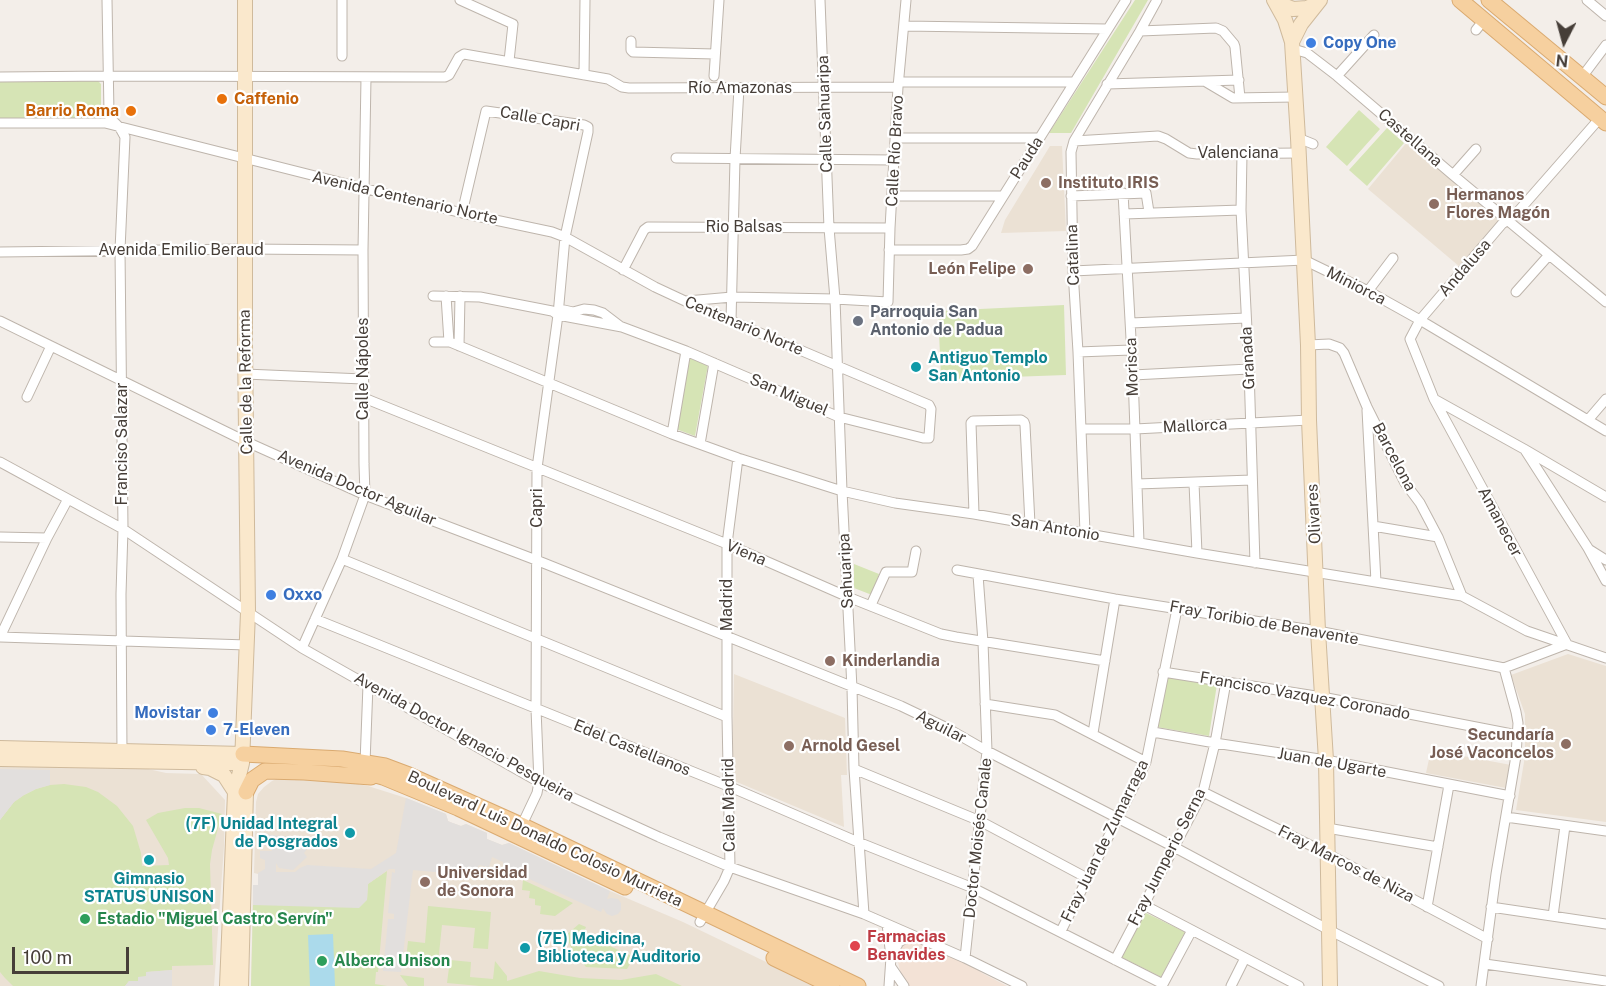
<!DOCTYPE html>
<html>
<head>
<meta charset="utf-8">
<style>
  body { margin:0 }
  #map { position:relative; width:1606px; height:986px; overflow:hidden; background:#f3eee9; font-family:"Public Sans",sans-serif }
  canvas { display:block }
  .north { position:absolute; left:1534px; top:12px; width:60px; height:60px; -webkit-text-stroke:4px #fff; paint-order:stroke; rotate:186deg; font-size:16px; font-weight:700; line-height:24px; text-align:center; color:#463e38 }
  .north::after { content:''; display:block; margin:auto; width:21px; height:27px; background:#463e38; clip-path:polygon(50% 0,100% 100%,50% 72%,0 100%) }
  .scale { position:absolute; left:12px; top:947px; width:117px; height:27px; box-sizing:border-box; border:3px solid #463e38; border-top:0; padding-left:8px; font-size:18px; line-height:21px; white-space:nowrap; color:#463e38; -webkit-text-stroke:4px #fff; paint-order:stroke }
</style>
</head>
<body>
<div id="map">
<canvas width="1606" height="986"></canvas>
<div class="north">N</div>
<div class="scale">100 m</div>
</div>
<script>
const ctx = document.querySelector('canvas').getContext('2d');
ctx.lineJoin = 'round';
function paint(path, color) { ctx.fillStyle = color; ctx.fill(path, 'evenodd'); }
const toPath = rows => new Path2D(rows.map(r => 'M' + r).join(''));
function trace(path, color, width, dash) { ctx.strokeStyle = color; ctx.lineWidth = width; ctx.lineCap = dash ? 'butt' : 'round'; ctx.setLineDash(dash || []); ctx.stroke(path); }
function write(font, color, halo, rows, align = 'center') {
  ctx.font = font + ' "Public Sans",sans-serif'; ctx.lineWidth = 4.5; ctx.setLineDash([]); ctx.textBaseline = 'middle'; ctx.strokeStyle = halo; ctx.fillStyle = color; for (const [text, x, y, turn = 0] of rows) {
    ctx.save(); ctx.translate(x, y); ctx.rotate((+turn || 0) * Math.PI / 180); ctx.textAlign = isNaN(turn) ? turn : align; if (halo) ctx.strokeText(text, 0, 0); ctx.fillText(text, 0, 0); ctx.restore();
  }
}
const commercial = toPath([
  [915,941,969,963,982,973,1007,986,909,986,903,980,899,967,897,956,900,946,907,942]
]);
const education = toPath([
  [1408,141,1500,219,1460,267,1368,189],
  [1050,146,1062,146,1066,231,1001,233,1005,220],
  [1568,654,1606,666,1606,822,1516,810,1525,756,1525,714,1511,675],
  [734,674,845,718,847,775,841,775,844,827,732,780],
  [1431,750,1511,765,1506,788,1426,773],
  [0,766,148,769,166,773,201,774,225,800,224,846,214,986,0,986],
  [282,776,331,779,368,786,406,798,446,814,448,821,450,822,461,826,466,824,487,833,487,839,502,845,509,843,610,891,683,922,816,986,251,986,253,885,258,885,258,874,254,873,256,802,258,794,264,787,272,781]
]);
const green = toPath([
  [1135,0,1148,0,1071,133,1049,133],
  [97,80,101,84,101,116,98,119,0,119,0,82],
  [1359,110,1380,129,1347,166,1326,147],
  [1387,128,1404,143,1367,186,1349,170],
  [1064,305,1066,375,955,379,954,375,941,376,938,311],
  [689,358,708,365,695,436,676,429],
  [854,564,879,574,872,595,854,588],
  [1165,676,1217,684,1209,736,1157,727],
  [64,784,86,787,98,792,117,806,133,826,141,853,142,866,169,865,168,858,146,820,158,813,185,808,199,808,222,814,212,850,210,864,213,965,172,966,172,970,147,972,146,976,138,981,129,981,125,986,13,986,5,978,0,972,0,820,14,802,24,795,36,789,50,785],
  [387,871,378,972,376,972,375,984,387,986,251,986,253,905,367,900,368,884],
  [523,880,573,903,555,916,540,914,541,906,535,905,535,899,529,898,530,891,522,890],
  [428,906,491,912,488,949,473,948,475,928,442,925,438,963,406,960,408,941,425,943],
  [1144,912,1185,932,1161,977,1121,957],
  [579,924,586,927,583,934,634,957,627,969,586,967,572,950,568,940,565,936],
  [450,960,471,962,470,977,493,979,495,961,507,976,507,981,539,971,580,978,621,980,656,974,682,986,480,986,447,983],
  [400,975,424,978,424,986,408,986]
]);
const parking = toPath([
  [0,769,50,770,50,785,36,789,24,795,14,802,0,820],
  [406,798,446,814,448,821,450,822,461,826,466,824,487,833,487,839,502,845,509,843,610,891,607,899,612,898,618,899,621,903,621,910,618,914,612,916,607,914,603,908,601,912,503,867,503,862,492,857,489,867,479,865,475,871,466,875,413,870,401,972,383,971,388,919,394,919,394,914,388,913,392,872,395,873,395,869,389,869,368,884,367,900,359,908,253,905,253,885,258,885,258,873,265,869,265,860,260,858,260,851,272,851,270,847,262,845,263,834,291,837,299,840,307,849,304,853,307,857,293,870,279,868,276,863,276,872,295,872,300,868,307,865,371,869,396,853],
  [172,970,172,986,125,986,129,981,138,981,138,977,146,976,146,972]
]);
const water = toPath([
  [333,934,335,986,310,986,308,935]
]);
const street = toPath([
  [107,0,109,113,110,118,120,128,125,137,120,250,123,529,121,594,122,754],
  [460,0,513,24,509,61],
  [820,0,829,228,835,299,842,491,852,688,854,769,864,914],
  [1587,0,1606,16],
  [904,26,1107,29],
  [1476,30,1484,20],
  [1140,31,1216,28,1223,31,1234,44,1235,47,1240,98],
  [631,41,631,50,633,52,715,54],
  [1293,49,1307,53,1337,76,1453,175,1606,302],
  [342,56,342,0],
  [584,75,585,0],
  [714,76,719,0],
  [1337,76,1374,35],
  [0,77,108,76,445,77,449,75,459,57,464,54,608,79,622,87,629,88,898,87],
  [1582,77,1606,45],
  [899,82,1074,82],
  [1206,82,1233,98,1295,97],
  [1107,84,1239,80],
  [0,123,105,123,462,213,552,232,565,237,655,287,685,301,929,405,931,409,929,436,929,438,923,438,839,417,686,351,622,327,558,315,552,311,480,297,433,296],
  [895,138,1039,138],
  [1298,138,1313,144],
  [1074,141,1158,136,1166,139,1189,153,1197,154,1299,153],
  [1242,154,1241,210,1249,369,1255,563],
  [676,158,894,160],
  [1453,175,1476,149],
  [1123,193,1133,375,1139,542],
  [892,196,1003,196],
  [1071,196,1146,193,1149,212],
  [462,213,486,111,584,125,588,127,588,132,565,237,558,315,537,468,536,709,539,782,537,793,520,829],
  [1124,214,1241,210],
  [889,250,961,250,968,249,972,246,1126,0],
  [0,252,245,249,363,250],
  [623,270,644,230,648,227,890,228],
  [1073,271,1304,260,1368,291,1420,320,1606,431],
  [1368,291,1393,258],
  [1516,292,1549,255],
  [446,296,449,342],
  [687,301,732,297,835,299,888,302,890,228,898,87,906,0],
  [564,310,573,312,584,309,594,310,603,313,620,326],
  [0,321,247,442,365,495,536,560,901,706,945,727,987,751,1174,847,1329,930,1439,986],
  [731,321,735,159,739,88],
  [1131,323,1246,318],
  [434,342,450,342,672,434,738,458,842,491,895,503,974,514,1197,553,1462,596,1527,631,1606,658],
  [1308,345,1329,344,1340,348,1344,353,1367,407,1405,483,1420,503,1438,537,1462,596],
  [459,346,460,296],
  [1078,352,1131,350],
  [245,374,363,379],
  [1133,375,1249,369],
  [27,397,51,346],
  [364,398,727,544,848,597,941,634,956,637,1105,661],
  [1434,399,1524,449,1606,497],
  [1367,410,1376,582],
  [1588,420,1606,399],
  [1081,429,1135,429,1309,420],
  [672,434,686,351],
  [700,444,714,363],
  [1525,450,1588,548,1606,581],
  [0,462,123,529,302,648,539,782,659,837,730,867,864,914,887,924,965,958,1022,986],
  [1194,483,1197,553],
  [1137,484,1252,480],
  [974,514,971,423,973,421,1021,420,1024,422,1025,425,1030,524],
  [1373,526,1438,537],
  [1085,533,1078,352,1073,271,1071,152,1074,141,1140,31,1157,0],
  [0,537,47,538],
  [1590,550,1606,560],
  [342,559,727,717],
  [957,570,1115,599,1318,631,1504,668,1567,644],
  [871,605,886,572,912,572,916,551],
  [315,619,728,786,858,842,973,888,1163,984],
  [0,637,247,645],
  [0,637,47,538,68,499],
  [1567,644,1434,399,1410,339,1420,320,1502,224,1515,215,1600,118],
  [302,648,342,559,365,495,364,464,363,250,366,78],
  [1163,672,1322,697,1517,735],
  [985,704,1055,715,1146,762],
  [1153,732,1215,743,1326,760,1510,796],
  [1093,733,1115,599],
  [365,763,368,685],
  [854,769,980,821,1087,878],
  [1203,792,1328,854,1488,939],
  [1506,817,1606,831],
  [1327,828,1438,847],
  [1144,905,1299,986],
  [1427,907,1449,785],
  [1491,907,1606,924],
  [1553,916,1565,826],
  [700,922,724,881,730,867,727,717,727,544,738,458],
  [887,924,891,957,889,986],
  [1061,931,1146,762,1177,609],
  [891,957,899,942,910,936,916,937],
  [965,958,987,751,983,642,978,575],
  [1115,960,1203,792,1215,743,1226,682],
  [1485,964,1606,981],
  [891,967,904,986],
  [1162,986,1192,930],
  [1231,986,1245,958],
  [1481,986,1496,874,1516,756,1518,723,1516,712,1504,668]
]);
const secondary = toPath([
  [1274,0,1285,20,1292,42,1298,138,1308,345,1309,420,1318,631,1326,760,1330,986],
  [1276,2,1293,9,1307,8,1316,4],
  [1292,42,1301,24,1320,0],
  [0,748,243,754],
  [0,759,242,763],
  [203,767,210,768,224,775,235,792],
  [227,986,235,792,242,763,248,612,245,344,245,0],
  [241,986,246,792,245,783]
]);
const primary = toPath([
  [1460,0,1606,123],
  [1489,0,1606,97],
  [243,754,342,759,385,766,409,775,521,825,858,986],
  [362,771,383,777,458,808,625,887],
  [246,792,252,780,265,771,304,772,371,777],
  [774,958,832,986]
]);
const markers = [
  [1311,43,6,"#3f7fe0"],
  [222,99,6,"#e8710a"],
  [131,111,6,"#e8710a"],
  [1046,183,6,"#8d6e63"],
  [1434,204,6,"#8d6e63"],
  [1028,269,6,"#8d6e63"],
  [858,321,6,"#6b7280"],
  [916,367,6,"#0f9aa8"],
  [271,595,6,"#3f7fe0"],
  [830,661,6,"#8d6e63"],
  [213,713,6,"#3f7fe0"],
  [211,730,6,"#3f7fe0"],
  [1566,744,6,"#8d6e63"],
  [789,746,6,"#8d6e63"],
  [350,833,6,"#0f9aa8"],
  [149,860,6,"#0f9aa8"],
  [425,882,6,"#8d6e63"],
  [85,919,6,"#2e9e5b"],
  [855,946,6,"#e0444e"],
  [525,948,6,"#0f9aa8"],
  [322,961,6,"#2e9e5b"]
];
const shopNames = [
  ["Copy One",1323,43],
  ["Oxxo",283,595],
  ["Movistar",201,713,"right"],
  ["7-Eleven",223,730]
];
const streetNames = [
  ["Río Amazonas",740,88],
  ["Calle Sahuaripa",825,114,-92],
  ["Calle Capri",540,119,10],
  ["Castellana",1410,138,41],
  ["Calle Río Bravo",895,151,-87],
  ["Valenciana",1238,153],
  ["Pauda",1027,158,-58],
  ["Avenida Centenario Norte",405,198,13],
  ["Rio Balsas",744,227],
  ["Avenida Emilio Beraud",181,250],
  ["Catalina",1073,255,-92],
  ["Andalusa",1465,268,-49],
  ["Miniorca",1356,286,27],
  ["Centenario Norte",744,326,23],
  ["Granada",1248,358,-93],
  ["Morisca",1132,367,-92],
  ["Calle Nápoles",363,369,-90],
  ["Calle de la Reforma",246,382,-91],
  ["San Miguel",789,395,23],
  ["Mallorca",1195,426,-3],
  ["Franciso Salazar",122,444,-90],
  ["Barcelona",1394,457,62],
  ["Avenida Doctor Aguilar",357,488,23],
  ["Capri",537,508,-90],
  ["Olivares",1314,514,-93],
  ["Amanecer",1500,522,62],
  ["San Antonio",1055,528,10],
  ["Viena",746,553,23],
  ["Sahuaripa",846,571,-93],
  ["Madrid",727,605,-90],
  ["Fray Toribio de Benavente",1264,623,10],
  ["Francisco Vazquez Coronado",1305,696,10],
  ["Aguilar",941,727,27],
  ["Avenida Doctor Ignacio Pesqueira",464,737,29],
  ["Edel Castellanos",632,748,22],
  ["Juan de Ugarte",1332,763,10],
  ["Calle Madrid",729,805,-91],
  ["Doctor Moisés Canale",978,838,-84],
  ["Boulevard Luis Donaldo Colosio Murrieta",545,839,25],
  ["Fray Juan de Zumarraga",1105,841,-64],
  ["Fray Jumperio Serna",1167,857,-63],
  ["Fray Marcos de Niza",1346,864,27]
];
const foodNames = [
  ["Caffenio",234,99],
  ["Barrio Roma",119,111,"right"]
];
const educationNames = [
  ["Instituto IRIS",1058,183],
  ["Hermanos",1446,195],
  ["Flores Magón",1446,213],
  ["León Felipe",1016,269,"right"],
  ["Kinderlandia",842,661],
  ["Secundaría",1554,735,"right"],
  ["José Vaconcelos",1554,753,"right"],
  ["Arnold Gesel",801,746],
  ["Universidad",437,873],
  ["de Sonora",437,891]
];
const worshipNames = [
  ["Parroquia San",870,312],
  ["Antonio de Padua",870,330]
];
const cultureNames = [
  ["Antiguo Templo",928,358],
  ["San Antonio",928,376],
  ["(7F) Unidad Integral",338,824,"right"],
  ["de Posgrados",338,842,"right"],
  ["Gimnasio",149,879,"center"],
  ["STATUS UNISON",149,897,"center"],
  ["(7E) Medicina,",537,939],
  ["Biblioteca y Auditorio",537,957]
];
const leisureNames = [
  ["Estadio \"Miguel Castro Servín\"",97,919],
  ["Alberca Unison",334,961]
];
const healthNames = [
  ["Farmacias",867,937],
  ["Benavides",867,955]
];
paint(commercial, '#f3e2d6');
paint(education, '#ebe1d4');
paint(green, '#d6e4b5');
paint(parking, '#e2dfdd');
paint(water, '#abdaeb');
trace(street, '#beb5ac', 11);
trace(secondary, '#cfba9c', 16);
trace(primary, '#daaa70', 17);
trace(street, '#fff', 9);
trace(secondary, '#fae8cc', 14);
trace(primary, '#f6d09f', 15);
for (const [x, y, r, color] of markers) { const dot = new Path2D(); dot.arc(x, y, r, 0, 2 * Math.PI); ctx.fillStyle = color; ctx.fill(dot); trace(dot, '#fff', 2); }
write('bold 16px', '#366cbe', '#fff', shopNames, 'left');
write('16px', '#463e38', '#fff', streetNames);
write('bold 16px', '#c56008', '#fff', foodNames, 'left');
write('bold 16px', '#785e54', '#fff', educationNames, 'left');
write('bold 16px', '#5b616d', '#fff', worshipNames, 'left');
write('bold 16px', '#0d838f', '#fff', cultureNames, 'left');
write('bold 16px', '#27864d', '#fff', leisureNames, 'left');
write('bold 16px', '#be3a42', '#fff', healthNames, 'left');
</script>
</body>
</html>
